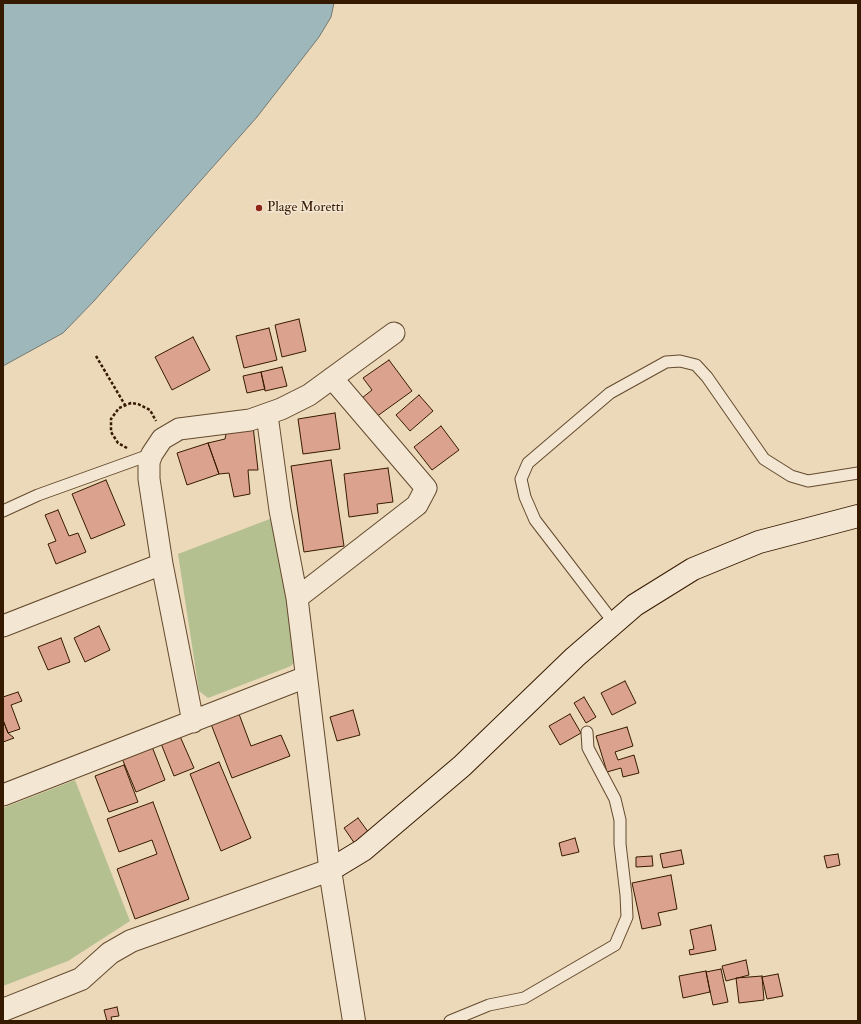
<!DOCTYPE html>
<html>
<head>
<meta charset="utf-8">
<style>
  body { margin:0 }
  #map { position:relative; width:861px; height:1024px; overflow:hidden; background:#ecd9b9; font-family:"IM FELL Double Pica",serif }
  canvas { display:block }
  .frame { position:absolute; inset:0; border:4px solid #361a00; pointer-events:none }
</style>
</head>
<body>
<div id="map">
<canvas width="861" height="1024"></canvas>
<div class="frame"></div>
</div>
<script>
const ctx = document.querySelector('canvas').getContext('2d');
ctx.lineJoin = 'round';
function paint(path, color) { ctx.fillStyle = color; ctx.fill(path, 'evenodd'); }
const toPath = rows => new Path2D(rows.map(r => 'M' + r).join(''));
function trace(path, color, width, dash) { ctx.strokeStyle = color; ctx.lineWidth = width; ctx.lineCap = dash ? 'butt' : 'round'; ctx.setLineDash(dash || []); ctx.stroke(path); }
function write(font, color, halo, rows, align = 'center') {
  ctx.font = font + ' "IM FELL Double Pica",serif'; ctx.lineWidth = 3; ctx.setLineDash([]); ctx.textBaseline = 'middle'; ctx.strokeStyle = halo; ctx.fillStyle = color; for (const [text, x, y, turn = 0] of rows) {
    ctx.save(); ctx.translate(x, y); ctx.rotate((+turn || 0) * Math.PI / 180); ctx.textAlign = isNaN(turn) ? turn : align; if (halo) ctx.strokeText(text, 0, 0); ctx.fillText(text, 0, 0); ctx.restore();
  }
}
const green = toPath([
  [275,517,297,659,291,666,208,698,199,691,178,554],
  [75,780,130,921,68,961,3,986,3,808]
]);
const water = toPath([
  [3,3,334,3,331,17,319,37,257,117,94,301,63,333,3,366,3,3]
]);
const building = toPath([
  [299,319,306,351,282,357,275,325,299,319],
  [269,328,277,360,244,368,236,336,269,328],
  [193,337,210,370,172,390,155,357,193,337],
  [389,360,412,391,376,417,362,398,372,390,363,378,389,360],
  [282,367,287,386,265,391,261,372,282,367],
  [261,372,265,389,247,393,243,376,261,372],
  [419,395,433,411,410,431,396,415,419,395],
  [335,413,340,449,303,454,298,419,335,413],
  [253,426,258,470,248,470,250,494,234,497,229,473,219,474,208,443,225,439,227,429,253,426],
  [441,426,459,450,432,470,414,447,441,426],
  [208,443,219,474,187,485,177,453,208,443],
  [331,460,344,546,304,552,291,466,331,460],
  [388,468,393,502,377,504,378,513,349,517,344,474,388,468],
  [106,480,125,525,91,539,72,494,106,480],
  [58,510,69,536,78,533,86,552,56,564,48,544,56,541,45,515,58,510],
  [99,626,110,650,85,662,74,638,99,626],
  [61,638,70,662,48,670,38,647,61,638],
  [625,681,636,703,612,715,601,693,625,681],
  [18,692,22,701,11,705,20,729,8,733,3,720,3,697,18,692],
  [584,697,596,717,586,723,574,703,584,697],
  [353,710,360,735,337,741,330,717,353,710],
  [239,714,251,746,281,735,290,756,232,778,211,724,239,714],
  [570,714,581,733,560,745,549,726,570,714],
  [3,720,8,733,14,738,3,742,3,720],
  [627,727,633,746,615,752,618,760,634,755,639,773,623,777,621,768,607,772,596,736,627,727],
  [179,734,194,768,174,776,160,741,179,734],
  [151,744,165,780,136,792,121,756,151,744],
  [219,762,251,838,221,851,190,774,219,762],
  [124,765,138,802,109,812,95,776,124,765],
  [153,802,189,899,135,919,117,869,157,854,152,840,119,852,107,819,153,802],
  [358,818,369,833,355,844,344,828,358,818],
  [575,838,579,852,562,856,559,843,575,838],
  [681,850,684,864,663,868,660,854,681,850],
  [838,854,840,865,827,868,824,856,838,854],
  [652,856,653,866,636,867,636,857,652,856],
  [671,875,677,909,658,913,661,925,642,929,632,883,671,875],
  [711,925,716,950,690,955,689,950,694,949,690,930,711,925],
  [746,960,749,975,726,981,722,966,746,960],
  [721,969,728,1002,713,1005,706,972,721,969],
  [706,971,710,992,683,998,679,976,706,971],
  [778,974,783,996,767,999,762,977,778,974],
  [762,976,764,1000,739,1003,736,978,762,976],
  [117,1007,119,1016,111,1017,112,1021,107,1021,104,1010,117,1007]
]);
const path = toPath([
  [96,356,125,405],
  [127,448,118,443,111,432,111,419,119,408,131,403,138,404,150,410,156,421]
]);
const service = toPath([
  [3,511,38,495,152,454],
  [614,623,535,520,525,497,521,479,528,463,610,393,666,362,680,361,696,365,707,377,764,459,791,476,808,481,858,473],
  [450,1021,489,1005,524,998,615,945,627,917,626,895,620,844,620,820,615,799,588,748,587,732]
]);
const minor = toPath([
  [267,415,280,510,297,598,330,870],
  [297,598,417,505,426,488,332,378],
  [3,626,162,564],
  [193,722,162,564,149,479,149,462,152,454,162,439,179,429,250,420,281,409,309,395,394,333],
  [3,795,306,677]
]);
const tertiary = toPath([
  [3,1010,81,979,110,953,131,941,330,870,354,1021]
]);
const secondary = toPath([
  [330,870,363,850,462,766,575,657,635,605,693,569,759,542,858,516]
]);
const markers = [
  [259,208,4,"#8f2418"]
];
const poiNames = [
  ["Plage Moretti",267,208]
];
paint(green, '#b5c091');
paint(water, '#9eb7bb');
trace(water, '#747870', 1);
paint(building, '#dba38d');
trace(building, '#361a00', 1);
trace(service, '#644a2e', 13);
trace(minor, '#644a2e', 23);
trace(tertiary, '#644a2e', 24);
trace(secondary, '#361a00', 24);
trace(path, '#361a00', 2.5, [3, 2]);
trace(service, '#f3e6d2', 11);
trace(minor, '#f3e6d2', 21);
trace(tertiary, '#f3e6d2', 22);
trace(secondary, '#f3e6d2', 22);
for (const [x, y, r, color] of markers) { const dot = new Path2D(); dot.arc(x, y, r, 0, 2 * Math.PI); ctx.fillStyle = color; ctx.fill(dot); trace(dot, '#f3e6d2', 1.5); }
write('14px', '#361a00', '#f3e6d2', poiNames, 'left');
</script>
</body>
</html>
